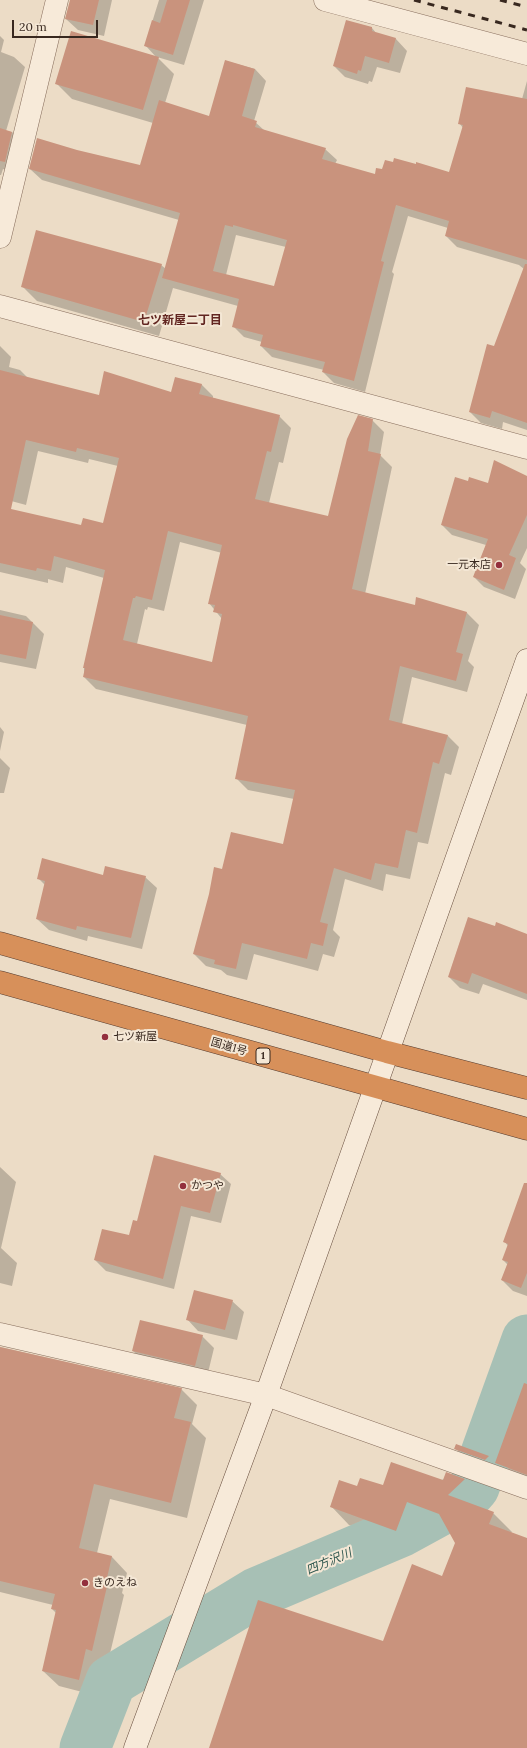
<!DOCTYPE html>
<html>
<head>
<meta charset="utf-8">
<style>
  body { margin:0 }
  #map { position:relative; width:527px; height:1748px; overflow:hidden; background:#ecdcc6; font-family:Lora,serif }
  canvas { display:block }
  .scale { position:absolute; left:12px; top:20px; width:86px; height:18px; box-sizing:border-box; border:2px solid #38281f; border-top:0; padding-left:5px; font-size:12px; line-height:14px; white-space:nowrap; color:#38281f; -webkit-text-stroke:3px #f4e7d5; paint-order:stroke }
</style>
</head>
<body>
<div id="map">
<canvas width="527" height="1748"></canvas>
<div class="scale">20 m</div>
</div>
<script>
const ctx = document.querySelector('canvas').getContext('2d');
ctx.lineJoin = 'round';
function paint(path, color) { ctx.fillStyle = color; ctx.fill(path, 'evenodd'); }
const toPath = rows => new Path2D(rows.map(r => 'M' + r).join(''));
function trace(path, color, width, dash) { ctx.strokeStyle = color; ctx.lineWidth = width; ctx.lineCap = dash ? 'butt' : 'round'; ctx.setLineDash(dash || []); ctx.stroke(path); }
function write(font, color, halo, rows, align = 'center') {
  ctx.font = font + ' Lora,"Noto Sans JP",serif'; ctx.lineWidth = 4; ctx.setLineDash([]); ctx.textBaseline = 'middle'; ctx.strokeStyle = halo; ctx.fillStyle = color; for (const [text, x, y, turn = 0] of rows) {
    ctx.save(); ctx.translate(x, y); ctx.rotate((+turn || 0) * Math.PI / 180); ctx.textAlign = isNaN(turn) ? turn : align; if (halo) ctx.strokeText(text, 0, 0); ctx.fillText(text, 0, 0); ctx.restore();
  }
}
const shadow = toPath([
  [71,0,112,0,104,36,78,30,66,19],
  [159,0,204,0,184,65,157,57,174,74,165,103,210,117,226,61,255,69,266,81,254,121,265,131,325,149,337,160,335,164,375,176,450,174,463,128,460,124,522,99,527,81,527,430,503,422,502,429,481,423,470,412,524,269,519,265,457,247,446,236,448,228,408,216,392,272,394,274,365,392,334,383,323,372,324,370,272,357,261,346,262,342,244,337,233,326,238,306,173,288,159,336,37,301,22,286,161,265,166,269,179,220,42,180,30,169,77,151,141,166,153,123,72,99,56,83,157,58,145,45],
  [236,235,286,247,275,287,226,275],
  [372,28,377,34,396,39,407,51,400,73,377,67,372,82,369,81,368,84,345,77,334,66],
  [0,36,4,40,1,52,14,57,25,67,6,131,12,132,23,143,16,172,3,169,1,175,0,175],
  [0,346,11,357,9,367,20,370,29,379,99,396,171,393,201,384,213,396,213,398,279,416,291,428,283,463,279,462,269,503,328,517,372,420,384,432,380,455,392,467,365,594,416,606,417,599,467,613,479,625,468,661,474,667,467,692,412,677,402,724,448,736,459,747,451,775,445,773,428,844,418,842,410,879,386,874,383,891,345,879,333,930,340,937,334,957,323,954,318,971,254,954,247,980,227,975,221,970,206,966,194,954,223,870,284,845,294,799,248,790,236,778,247,725,96,689,84,677,84,667,104,578,66,567,63,583,48,579,48,583,0,572,0,508,82,526,104,524,118,466,89,459,88,463,38,451,26,505,0,498],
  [180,542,222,553,209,603,222,619,213,663,137,644,145,609,147,610,148,607,164,611],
  [527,477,527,548,520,563,526,569,515,599,484,587,474,577,486,545,452,535,442,525,469,482,489,484],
  [0,610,26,616,44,634,36,669,0,662],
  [0,727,4,732,0,751],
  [0,758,10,768,4,793,0,793],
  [104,876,145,877,157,888,142,949,88,936,87,941,49,930,37,919,45,885,38,878],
  [496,927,527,935,527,1000,483,984,479,994,460,988,449,977],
  [0,1167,16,1182,1,1248,17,1263,12,1286,0,1283],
  [220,1174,231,1184,221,1223,191,1216,174,1289,106,1271,95,1260,130,1236,138,1222],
  [527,1204,527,1296,513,1291,502,1280,508,1265,503,1260,508,1246,504,1241],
  [232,1301,244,1312,237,1340,198,1331,187,1319],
  [202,1336,214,1348,207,1377,144,1362,133,1351],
  [0,1347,181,1389,197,1405,192,1424,206,1438,187,1518,110,1499,97,1553,112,1557,127,1573,122,1593,124,1595,107,1666,102,1664,94,1695,59,1686,43,1671,56,1613,52,1609,53,1605,0,1592],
  [527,1417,527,1482,509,1476,496,1463],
  [456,1445,488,1457,494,1462,491,1465,461,1454,455,1448],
  [446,1474,464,1480,482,1498,474,1506,493,1513,512,1532,511,1533,527,1539,527,1748,211,1748,384,1643,443,1577,456,1543,448,1528,426,1520,415,1549,349,1525,331,1506,358,1487,444,1482]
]);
const river = toPath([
  [85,1748,111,1681,256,1593,400,1532,466,1496,474,1487,527,1340]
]);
const building = toPath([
  [70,0,99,0,93,25,65,19],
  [167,0,190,0,173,55,144,46,152,20,160,23],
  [346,20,372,27,372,31,396,38,389,63,365,56,361,71,358,70,357,74,333,66],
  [71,31,159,57,143,110,55,84],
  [225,60,255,69,242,116,257,121,255,127,326,148,322,159,375,174,376,168,382,169,385,160,393,162,394,158,416,164,416,162,449,172,463,125,458,124,466,87,527,99,527,260,445,236,449,221,396,205,381,261,384,262,354,381,322,372,325,362,260,346,263,335,232,327,239,299,162,278,180,213,29,169,37,138,77,150,140,165,159,100,209,116],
  [225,225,233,227,233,225,287,240,274,286,213,271],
  [0,128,12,132,5,162,0,161],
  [36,230,162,264,144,322,21,287],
  [525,264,527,264,527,423,492,411,490,418,469,412,487,344,494,346],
  [0,370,99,395,104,371,171,392,175,377,202,384,199,394,280,415,271,452,267,451,255,499,328,516,347,439,358,415,373,419,368,451,381,454,352,589,415,605,416,597,467,612,456,652,463,654,456,681,400,666,389,720,448,735,439,764,433,762,417,833,406,830,398,868,375,863,371,880,334,868,320,922,328,924,323,946,311,943,307,959,242,943,236,969,214,964,215,960,193,954,209,894,214,867,222,869,231,832,283,844,295,790,235,779,248,716,83,677,85,668,83,668,105,570,54,556,51,571,37,568,36,571,0,563],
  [26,440,76,452,77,448,119,458,103,523,83,518,81,525,11,509],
  [168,531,222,545,208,604,215,605,213,612,222,614,212,662,123,640,133,598,135,598,136,596,152,600],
  [494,460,527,476,527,515,509,555,516,558,504,590,473,577,488,539,441,525,455,477,468,481,469,477,488,483],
  [0,615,33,622,26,659,0,654],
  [42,858,103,875,105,866,146,876,131,938,77,926,76,930,36,919,45,881,37,879],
  [468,917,495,926,496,922,527,934,527,994,472,973,468,984,448,977],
  [154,1155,221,1173,210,1213,181,1206,163,1279,94,1260,102,1229,129,1235,133,1220,137,1221],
  [524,1183,527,1183,527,1273,521,1288,501,1280,508,1262,502,1260,508,1244,503,1242],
  [194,1290,233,1300,225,1330,186,1320],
  [140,1320,203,1335,195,1366,132,1351],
  [0,1347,182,1388,174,1418,191,1422,171,1503,94,1484,79,1548,112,1556,107,1578,109,1578,92,1651,86,1649,79,1680,42,1671,56,1610,51,1609,55,1594,0,1581],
  [524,1383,527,1384,527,1475,495,1463],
  [456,1444,489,1456,485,1460,454,1449],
  [391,1462,443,1480,446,1472,465,1479,448,1495,494,1512,489,1524,527,1538,527,1748,209,1748,258,1600,383,1641,412,1564,442,1576,455,1543,439,1514,407,1502,396,1531,330,1507,339,1480,357,1486,360,1478,383,1485]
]);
const street = toPath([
  [325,0,527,54],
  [0,237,57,0],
  [0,306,527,448],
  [0,1334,266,1395,527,1488]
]);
const secondary = toPath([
  [135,1748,266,1395,527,660]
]);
const highway = toPath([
  [0,943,387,1052,527,1088],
  [0,982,527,1129]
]);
const rail = toPath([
  [414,0,527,30],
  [500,0,527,7]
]);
const markers = [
  [499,565,4,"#932f3d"],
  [105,1037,4,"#932f3d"],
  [183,1186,4,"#932f3d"],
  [85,1583,4,"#932f3d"]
];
const shields = [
  [263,1056,14]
];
const shieldNames = [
  ["1",263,1056]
];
const poiNames = [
  ["一元本店",491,565,"right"],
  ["七ツ新屋",113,1037],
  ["かつや",191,1186],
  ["きのえね",93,1583]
];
const streetNames = [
  ["国道1号",229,1047,16]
];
const neighbourhoodNames = [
  ["七ツ新屋二丁目",180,321]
];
const waterNames = [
  ["四方沢川",329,1562,-23]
];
paint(shadow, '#0003');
trace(river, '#a7c0b5', 51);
paint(building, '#c9937d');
trace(street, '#876d5c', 23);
trace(secondary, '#694f3f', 23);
trace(highway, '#553c30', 23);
trace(street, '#f7ead9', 22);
trace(secondary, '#f7ead9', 22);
trace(highway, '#d7905a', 22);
trace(rail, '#38281f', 3, [7, 7]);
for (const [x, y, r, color] of markers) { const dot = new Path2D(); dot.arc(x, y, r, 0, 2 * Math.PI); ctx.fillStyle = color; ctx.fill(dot); trace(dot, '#f4e7d5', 1.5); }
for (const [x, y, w] of shields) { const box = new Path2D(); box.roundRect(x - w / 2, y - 8, w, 16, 3); ctx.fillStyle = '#f4e7d5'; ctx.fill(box); trace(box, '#38281f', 1); }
write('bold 10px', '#38281f', null, shieldNames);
write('11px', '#38281f', '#f4e7d5', poiNames, 'left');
write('11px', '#38281f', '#f4e7d5', streetNames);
write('bold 12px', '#622621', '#f4e7d5', neighbourhoodNames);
write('italic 12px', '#2f574f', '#f4e7d5', waterNames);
</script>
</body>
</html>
